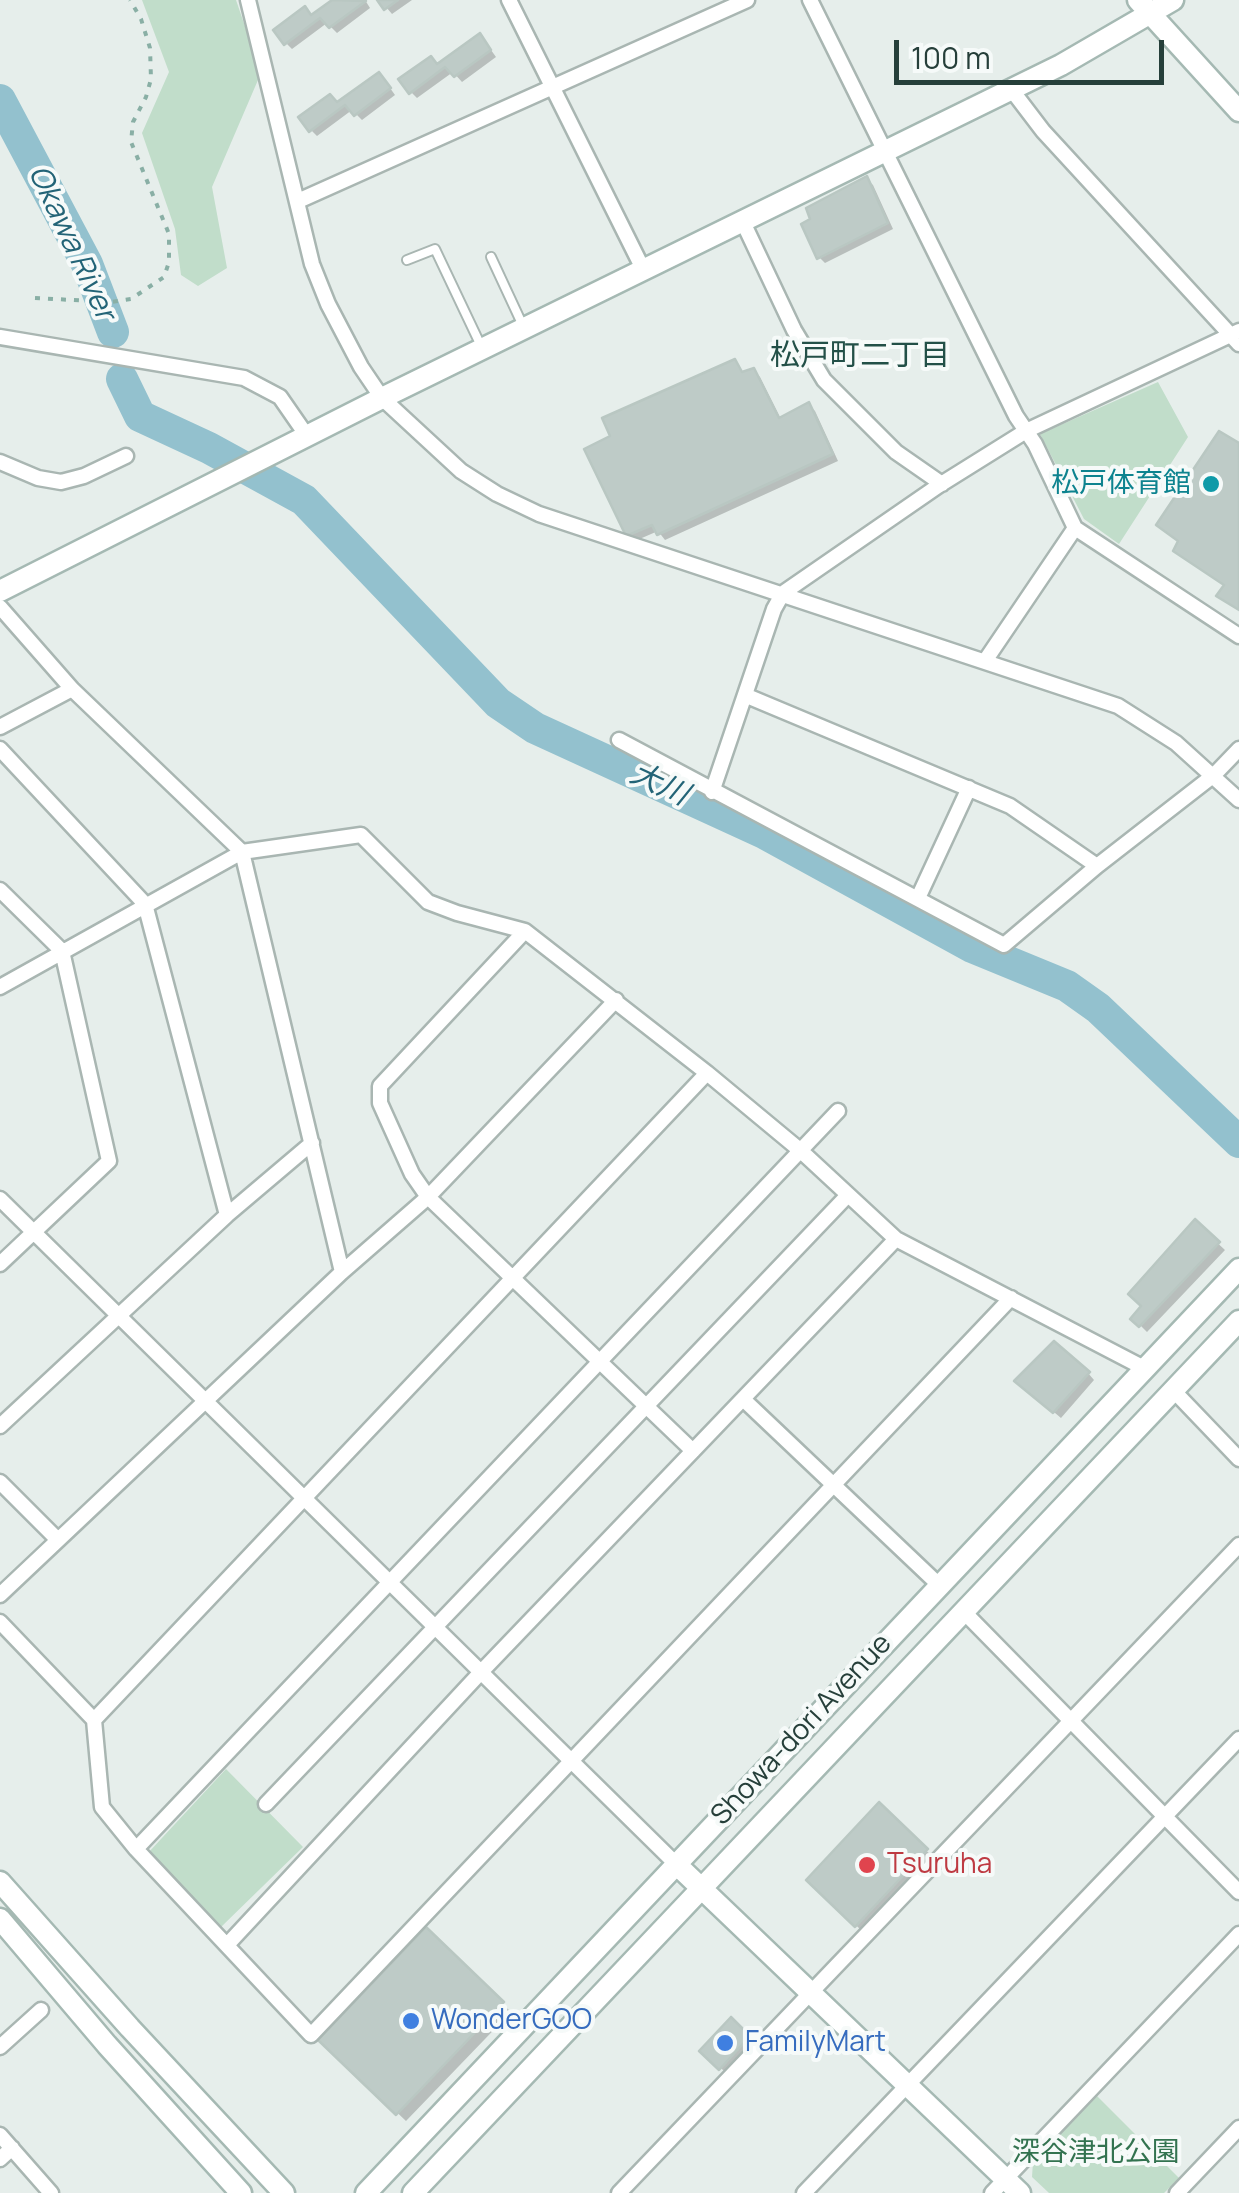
<!DOCTYPE html>
<html>
<head>
<meta charset="utf-8">
<style>
  body { margin:0 }
  #map { position:relative; width:1239px; height:2193px; overflow:hidden; background:#e6eeeb; font-family:Manrope,sans-serif }
  canvas { display:block }
  .scale { position:absolute; left:894px; top:40px; width:270px; height:45px; box-sizing:border-box; border:5px solid #263f3a; border-top:0; padding-left:12px; font-size:30px; line-height:35px; white-space:nowrap; color:#263f3a; -webkit-text-stroke:8px #f6faf9; paint-order:stroke }
</style>
</head>
<body>
<div id="map">
<canvas width="1239" height="2193"></canvas>
<div class="scale">100 m</div>
</div>
<script>
const ctx = document.querySelector('canvas').getContext('2d');
ctx.lineJoin = 'round';
function paint(path, color) { ctx.fillStyle = color; ctx.fill(path, 'evenodd'); }
const toPath = rows => new Path2D(rows.map(r => 'M' + r).join(''));
function trace(path, color, width, dash) { ctx.strokeStyle = color; ctx.lineWidth = width; ctx.lineCap = dash ? 'butt' : 'round'; ctx.setLineDash(dash || []); ctx.stroke(path); }
function write(font, color, halo, rows, align = 'center') {
  ctx.font = font + ' Manrope,"Noto Sans JP",sans-serif'; ctx.lineWidth = 8; ctx.setLineDash([]); ctx.textBaseline = 'middle'; ctx.strokeStyle = halo; ctx.fillStyle = color; for (const [text, x, y, turn = 0] of rows) {
    ctx.save(); ctx.translate(x, y); ctx.rotate((+turn || 0) * Math.PI / 180); ctx.textAlign = isNaN(turn) ? turn : align; if (halo) ctx.strokeText(text, 0, 0); ctx.fillText(text, 0, 0); ctx.restore();
  }
}
const green = toPath([
  [142,0,236,0,261,73,212,187,227,268,198,286,181,275,175,229,142,133,169,72],
  [1158,382,1188,437,1119,544,1084,519,1040,434],
  [226,1769,303,1847,220,1928,148,1853],
  [1096,2095,1179,2178,1164,2193,1049,2193,1032,2177,1033,2162]
]);
const shadow = toPath([
  [337,0,365,0,370,8,337,33,327,23,292,49,286,43],
  [380,0,412,0,392,14],
  [486,43,496,57,462,82,453,72,417,98,411,92,438,67],
  [385,81,395,95,362,120,352,110,317,136,311,130,338,105],
  [867,179,873,185,893,229,825,263,819,257],
  [734,362,744,374,754,371,760,377,781,419,809,405,815,411,838,461,665,540,658,531,635,541,628,535],
  [1196,1223,1225,1250,1147,1332,1133,1318],
  [1088,1373,1094,1380,1061,1418,1024,1387],
  [879,1806,933,1857,862,1931,809,1880],
  [426,1931,511,2012,406,2121,321,2040],
  [731,2021,752,2041,724,2071,703,2051]
]);
const river = toPath([
  [0,100,87,264,113,332],
  [122,379,140,416,209,448,304,500,498,703,535,728,764,833,972,947,1067,986,1098,1008,1239,1142]
]);
const building = toPath([
  [332,0,366,1,329,28,320,18,284,45,273,30,305,6,311,15,332,0],
  [377,0,398,0,384,10,377,0],
  [480,33,491,50,454,77,445,67,409,94,398,79,431,56,437,64,480,33],
  [379,72,391,88,354,116,345,105,309,132,298,117,330,94,337,102,379,72],
  [867,176,888,223,817,259,801,224,810,219,806,208,867,176],
  [735,359,742,372,754,368,779,418,809,402,833,454,657,535,652,525,626,536,584,449,610,436,602,418,735,359],
  [1219,431,1239,443,1239,610,1216,596,1224,585,1173,551,1178,541,1156,525,1219,431],
  [1195,1219,1220,1242,1139,1327,1130,1319,1141,1306,1128,1294,1195,1219],
  [1054,1341,1090,1372,1053,1413,1014,1381,1054,1341],
  [879,1802,928,1849,855,1927,806,1880,879,1802],
  [426,1927,504,2002,396,2115,318,2040,426,1927],
  [731,2017,750,2036,719,2070,699,2051,731,2017]
]);
const path = toPath([
  [35,298,111,302,131,299,164,277,169,262,169,234,131,142,133,122,146,97,151,79,150,48,141,19,130,0]
]);
const lane = toPath([
  [491,257,524,328],
  [407,260,435,249,482,348]
]);
const street = toPath([
  [248,0,312,264,328,304,361,367,382,398,461,471,497,494,539,514,1118,706,1176,743,1239,800],
  [509,0,643,269],
  [810,0,1016,416,1035,444,1075,528,1239,636],
  [1011,89,1043,131,1239,344],
  [298,201,747,0],
  [742,220,794,330,824,380,896,452,942,484],
  [0,337,244,378,280,397,307,436],
  [0,462,38,478,61,482,84,476,126,456],
  [0,607,72,689,242,852,342,1272],
  [985,661,1075,528],
  [747,696,1010,806,1097,866],
  [0,727,72,689],
  [619,740,1004,945,1097,866,1214,775,1239,749],
  [0,749,145,904,227,1215],
  [712,792,774,609,783,593,938,486,1026,431,1239,331],
  [0,890,62,951,109,1161,0,1264],
  [918,898,969,788],
  [525,931,380,1086,380,1103,412,1174,428,1197,693,1451],
  [0,987,242,852,361,835,428,902,457,913,525,931,707,1073,801,1151,896,1239,1144,1368],
  [0,1199,676,1864],
  [1173,1390,1239,1459],
  [743,1399,938,1584],
  [0,1426,227,1215,312,1143],
  [0,1482,58,1540],
  [0,1595,342,1272,428,1197,616,1000],
  [965,1613,1239,1892],
  [0,1622,94,1720,102,1807,136,1849,311,2035,1011,1298],
  [94,1720,707,1073],
  [266,1804,848,1195],
  [136,1849,838,1111],
  [227,1945,482,1671,896,1239],
  [0,2047,41,2010],
  [0,2135,51,2193],
  [0,2159,12,2148],
  [619,2193,1239,1545],
  [804,2193,1239,1739],
  [992,2193,1239,1934],
  [1177,2193,1239,2128]
]);
const secondary = toPath([
  [1138,0,1239,111],
  [0,591,382,398,1061,65,1173,0],
  [676,1864,1020,2193],
  [0,1882,130,2028,284,2193],
  [0,1919,107,2045,241,2193],
  [366,2193,1239,1269],
  [413,2193,1239,1321]
]);
const markers = [
  [1211,484,10,"#0f9aa8"],
  [867,1865,10,"#e0444e"],
  [411,2021,10,"#3f7fe0"],
  [725,2043,10,"#3f7fe0"]
];
const cultureNames = [
  ["松戸体育館",1191,484]
];
const streetNames = [
  ["Showa-dori Avenue",802,1730,-47]
];
const healthNames = [
  ["Tsuruha",887,1865]
];
const shopNames = [
  ["WonderGOO",431,2021],
  ["FamilyMart",745,2043]
];
const parkNames = [
  ["深谷津北公園",1096,2153]
];
const waterNames = [
  ["Okawa River",71,243,65],
  ["大川",659,785,25]
];
const neighbourhoodNames = [
  ["松戸町二丁目",860,357]
];
paint(green, '#c1ddca');
paint(shadow, '#0003');
trace(river, '#93c1ce', 32);
paint(building, '#becbc7');
trace(building, '#b9c7c2', 2.5);
trace(lane, '#a9b6b2', 12);
trace(street, '#a9b6b2', 19);
trace(secondary, '#a5b9b3', 25);
trace(path, '#89afa5', 4, [5, 8]);
trace(lane, '#fff', 8);
trace(street, '#fff', 14);
trace(secondary, '#fff', 20);
for (const [x, y, r, color] of markers) { const dot = new Path2D(); dot.arc(x, y, r, 0, 2 * Math.PI); ctx.fillStyle = color; ctx.fill(dot); trace(dot, '#f6faf9', 4); }
write('28px', '#0d838f', '#f6faf9', cultureNames, 'right');
write('28px', '#263f3a', '#f6faf9', streetNames);
write('28px', '#be3a42', '#f6faf9', healthNames, 'left');
write('28px', '#366cbe', '#f6faf9', shopNames, 'left');
write('28px', '#337350', '#f6faf9', parkNames);
write('italic 30px', '#236477', '#f6faf9', waterNames);
write('30px', '#235048', '#f6faf9', neighbourhoodNames);
</script>
</body>
</html>
